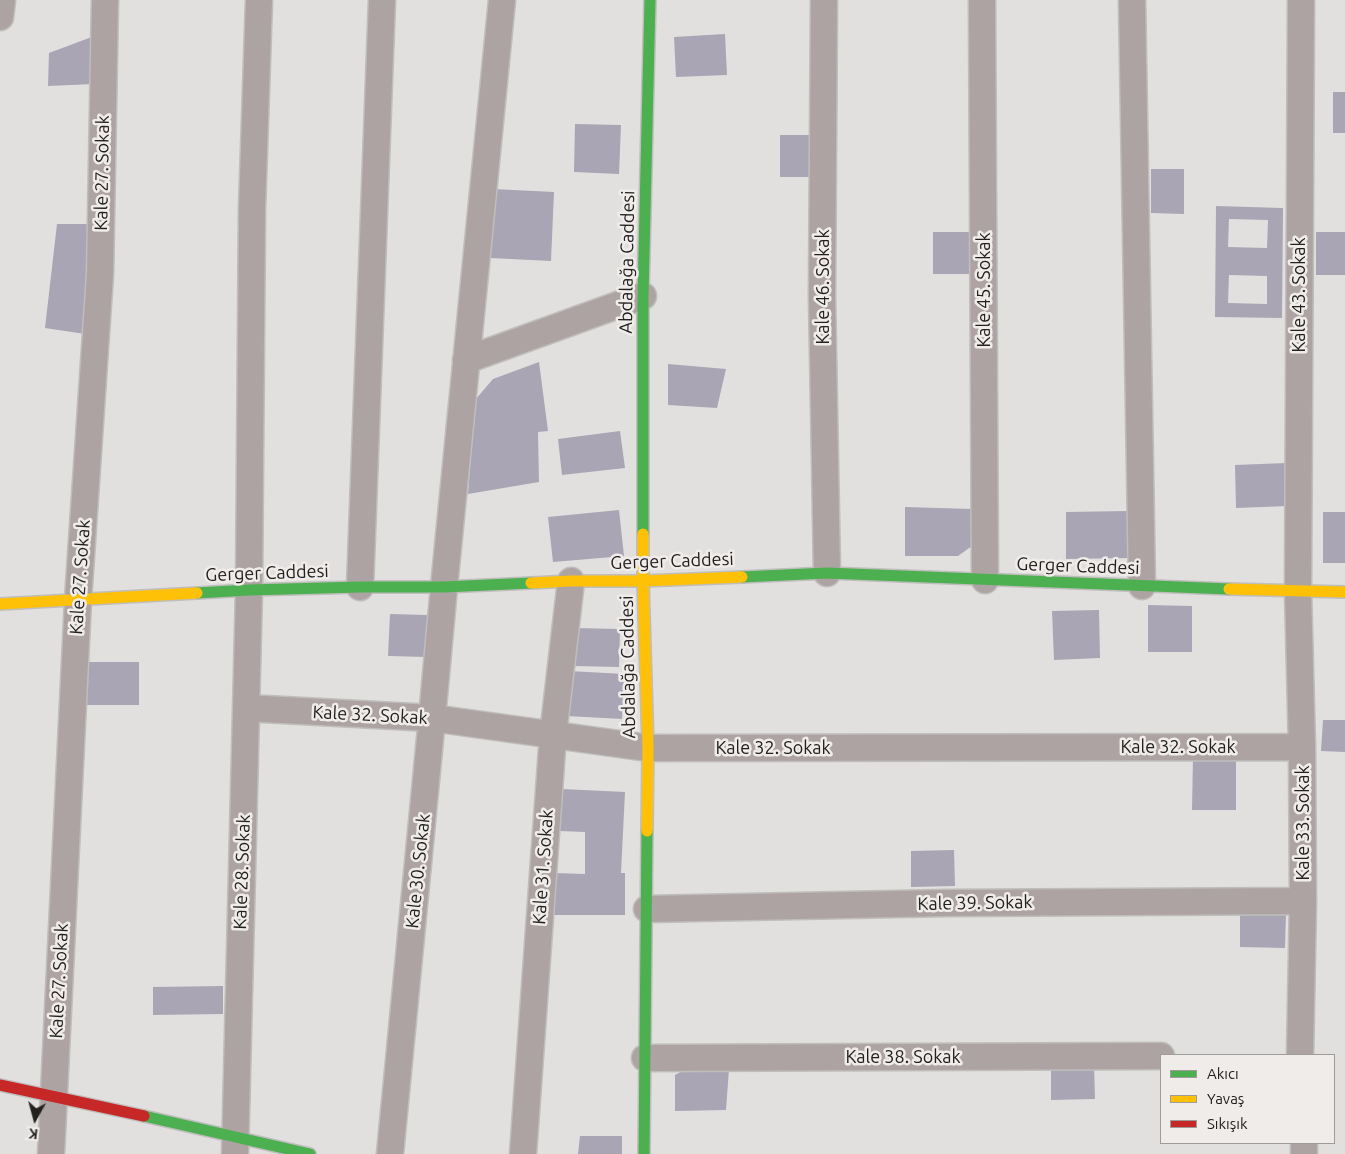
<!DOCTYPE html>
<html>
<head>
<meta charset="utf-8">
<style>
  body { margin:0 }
  #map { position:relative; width:1345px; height:1154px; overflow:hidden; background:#e2e0de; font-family:Ubuntu,sans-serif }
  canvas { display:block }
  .legend { position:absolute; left:1160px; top:1054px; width:175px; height:90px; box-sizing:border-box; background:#f0ecea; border:1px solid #9e9b99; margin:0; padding:6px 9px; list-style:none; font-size:15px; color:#222120 }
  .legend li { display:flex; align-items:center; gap:10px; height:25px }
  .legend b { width:25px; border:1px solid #9e9b99 }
  .north { position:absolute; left:10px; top:1094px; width:50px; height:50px; -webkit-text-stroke:4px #f0ecea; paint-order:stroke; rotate:187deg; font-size:14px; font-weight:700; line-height:20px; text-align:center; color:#222120 }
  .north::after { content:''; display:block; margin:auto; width:18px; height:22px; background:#222120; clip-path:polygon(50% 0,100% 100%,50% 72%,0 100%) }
</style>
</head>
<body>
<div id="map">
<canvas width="1345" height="1154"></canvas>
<ul class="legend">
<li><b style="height:6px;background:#4caf50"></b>Akıcı</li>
<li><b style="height:6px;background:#ffc107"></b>Yavaş</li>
<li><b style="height:6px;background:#c62828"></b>Sıkışık</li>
</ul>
<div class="north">K</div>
</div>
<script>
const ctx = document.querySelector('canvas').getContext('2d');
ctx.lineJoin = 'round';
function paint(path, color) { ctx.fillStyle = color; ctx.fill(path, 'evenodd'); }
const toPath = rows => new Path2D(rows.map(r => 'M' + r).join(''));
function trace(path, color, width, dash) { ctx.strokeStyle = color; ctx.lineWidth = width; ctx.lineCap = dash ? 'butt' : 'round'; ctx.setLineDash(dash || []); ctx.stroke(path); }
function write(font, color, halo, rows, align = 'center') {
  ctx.font = font + ' Ubuntu,sans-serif'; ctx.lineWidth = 5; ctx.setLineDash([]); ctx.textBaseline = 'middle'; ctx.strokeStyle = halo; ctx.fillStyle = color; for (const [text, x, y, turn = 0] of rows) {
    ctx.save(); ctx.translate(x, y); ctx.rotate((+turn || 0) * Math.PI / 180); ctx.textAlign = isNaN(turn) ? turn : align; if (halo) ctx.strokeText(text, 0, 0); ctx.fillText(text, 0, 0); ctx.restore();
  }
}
const building = toPath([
  [725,34,727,75,676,77,674,37],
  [97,35,94,84,48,86,49,53],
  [1333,92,1345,92,1345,133,1333,133],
  [575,124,621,125,619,174,574,172],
  [780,135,814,135,814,177,780,177],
  [1151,169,1184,169,1184,214,1151,213],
  [493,189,554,192,551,261,490,258],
  [1216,206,1283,208,1282,318,1215,317],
  [1229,219,1268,220,1267,248,1228,247],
  [1229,275,1267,276,1267,304,1228,303],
  [57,224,90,224,85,334,45,328],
  [933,232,971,232,971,274,933,274],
  [1316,232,1345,232,1345,275,1316,275],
  [539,362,548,431,538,432,539,482,468,494,475,400,493,379],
  [668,364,726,369,717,408,668,405],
  [620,431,625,468,562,475,558,439],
  [1286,463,1288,506,1236,508,1235,465],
  [905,507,972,509,972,546,958,556,905,556],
  [619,510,624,556,553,562,548,517],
  [1129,511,1130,558,1066,559,1066,512],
  [1323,512,1345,512,1345,563,1323,563],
  [1148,605,1192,606,1192,652,1148,652],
  [1099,610,1100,658,1054,660,1052,611],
  [390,614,428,615,427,657,388,656],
  [574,628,620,629,619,667,573,666],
  [87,662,139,662,139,705,87,705],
  [569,671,624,674,622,719,567,716],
  [1323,720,1345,720,1345,752,1321,751],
  [1193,757,1236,758,1236,810,1192,810],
  [562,789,625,792,621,873,625,873,625,915,553,915,553,873,585,874,585,832,560,831],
  [954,850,955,886,911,887,911,851],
  [1240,911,1286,912,1285,948,1240,947],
  [223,986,223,1014,153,1015,153,987],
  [1094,1064,1095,1099,1051,1100,1051,1065],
  [690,1067,729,1069,726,1110,675,1111,675,1075],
  [580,1136,622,1136,622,1154,578,1154]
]);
const street = toPath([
  [824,0,822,296,827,573],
  [982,0,985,580],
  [1132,0,1142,586],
  [0,17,2,0],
  [466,360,643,296],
  [360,587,382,0],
  [246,708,432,718,648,748,1302,747],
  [647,909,946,903,1303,901],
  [1300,1055,1303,901,1302,747,1298,591,1301,0],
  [645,1058,1161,1056],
  [1304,1143,1304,1154],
  [51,1154,78,600,100,274,105,0],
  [235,1154,249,590,252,209,259,0],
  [390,1154,432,718,444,587,502,0],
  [523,1154,553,735,571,581]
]);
const fast = toPath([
  [643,534,643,296,650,0],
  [742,577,827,573,1229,589],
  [197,593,249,590,360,587,444,587,531,583],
  [144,1116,310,1154],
  [644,1154,647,831]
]);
const slow = toPath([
  [643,534,643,581,648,748,647,831],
  [531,583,571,581,643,581,742,577],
  [1229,589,1345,592],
  [0,604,197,593]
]);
const jam = toPath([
  [0,1085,144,1116]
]);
const streetNames = [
  ["Kale 27. Sokak",102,173,-89],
  ["Abdalağa Caddesi",627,262,-89],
  ["Kale 46. Sokak",823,287,-90],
  ["Kale 45. Sokak",984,290,-90],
  ["Kale 43. Sokak",1299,295,-90],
  ["Gerger Caddesi",672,561,-2],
  ["Gerger Caddesi",1078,566,2],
  ["Gerger Caddesi",267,573,-2],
  ["Kale 27. Sokak",80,577,-86],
  ["Abdalağa Caddesi",628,667,-91],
  ["Kale 32. Sokak",370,715,3],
  ["Kale 32. Sokak",1178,747],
  ["Kale 32. Sokak",773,748],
  ["Kale 33. Sokak",1303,823,-90],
  ["Kale 31. Sokak",543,867,-86],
  ["Kale 30. Sokak",418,871,-84],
  ["Kale 28. Sokak",242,872,-88],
  ["Kale 39. Sokak",975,903,-1],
  ["Kale 27. Sokak",59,981,-87],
  ["Kale 38. Sokak",903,1057]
];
paint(building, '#a9a5b4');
trace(street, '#bfbebd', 29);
trace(fast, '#bfbebd', 14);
trace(slow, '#bfbebd', 14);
trace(jam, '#bfbebd', 14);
trace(street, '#aea3a3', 26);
trace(fast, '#4caf50', 11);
trace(slow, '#ffc107', 11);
trace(jam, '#c62828', 11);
write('18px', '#222120', '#f0ecea', streetNames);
</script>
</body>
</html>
